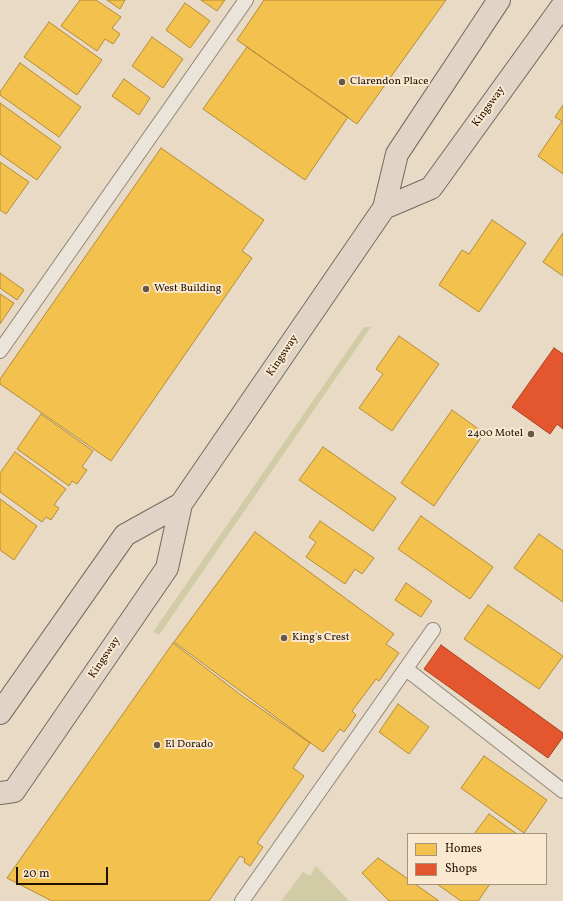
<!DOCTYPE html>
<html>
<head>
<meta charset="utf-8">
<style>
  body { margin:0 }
  #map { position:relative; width:563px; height:901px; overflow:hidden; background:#e8dac5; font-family:Vollkorn,serif }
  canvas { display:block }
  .legend { position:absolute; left:407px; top:833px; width:140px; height:52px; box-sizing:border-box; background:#fae9d0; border:1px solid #a4937d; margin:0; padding:5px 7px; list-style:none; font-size:12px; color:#221200 }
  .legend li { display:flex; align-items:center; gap:8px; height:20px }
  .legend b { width:20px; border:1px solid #a4937d }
  .scale { position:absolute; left:16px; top:867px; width:92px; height:18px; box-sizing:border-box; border:2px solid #221200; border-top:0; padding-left:5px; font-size:12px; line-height:14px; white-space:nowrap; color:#221200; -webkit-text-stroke:3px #fae9d0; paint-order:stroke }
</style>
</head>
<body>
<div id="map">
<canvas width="563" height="901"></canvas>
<ul class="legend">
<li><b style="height:11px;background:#f2c14e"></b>Homes</li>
<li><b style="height:11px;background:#e4572e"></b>Shops</li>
</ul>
<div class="scale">20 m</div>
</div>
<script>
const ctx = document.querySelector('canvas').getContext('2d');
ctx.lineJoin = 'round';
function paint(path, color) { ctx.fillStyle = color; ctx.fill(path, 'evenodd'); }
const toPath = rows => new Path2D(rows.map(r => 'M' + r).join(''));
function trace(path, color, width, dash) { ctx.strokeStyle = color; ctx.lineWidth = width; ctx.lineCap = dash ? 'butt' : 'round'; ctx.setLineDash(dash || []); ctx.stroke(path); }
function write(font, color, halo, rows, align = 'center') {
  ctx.font = font + ' Vollkorn,serif'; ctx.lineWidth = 4; ctx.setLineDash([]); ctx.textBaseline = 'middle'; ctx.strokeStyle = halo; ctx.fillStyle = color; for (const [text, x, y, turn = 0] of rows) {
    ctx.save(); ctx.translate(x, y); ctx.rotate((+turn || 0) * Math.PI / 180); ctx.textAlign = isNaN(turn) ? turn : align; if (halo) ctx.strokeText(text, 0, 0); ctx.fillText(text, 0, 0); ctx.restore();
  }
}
const green = toPath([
  [364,327,371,327,159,635,153,632],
  [316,866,349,901,281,901,303,872,310,876]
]);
const homes = toPath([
  [80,0,96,0,121,17,112,28,120,34,113,44,105,39,97,51,61,26,80,0],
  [107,0,125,0,120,9,107,0],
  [201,0,225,0,217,11,201,0],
  [264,0,446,0,357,124,237,40,264,0],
  [185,3,210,21,190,48,166,30,185,3],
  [49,22,102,60,77,95,24,57,49,22],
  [152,37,183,59,163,88,132,66,152,37],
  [247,47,348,117,305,180,203,109,247,47],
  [20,63,81,107,59,137,0,95,0,92,20,63],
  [124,79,150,98,139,115,112,96,124,79],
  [0,103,61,147,37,180,0,154,0,103],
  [563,105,563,174,538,156,562,121,555,117,563,105],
  [161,148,264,220,242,251,252,258,111,461,0,384,0,379,161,148],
  [0,162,29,182,6,214,0,210,0,162],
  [492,220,526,243,479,312,439,285,462,250,469,254,492,220],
  [563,233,563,276,543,262,563,233],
  [0,273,24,290,17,300,0,288,0,273],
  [0,294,14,303,0,324,0,294],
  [399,336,439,364,392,431,359,408,383,374,376,369,399,336],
  [452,410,484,433,434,506,401,483,452,410],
  [41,414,93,451,82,467,87,470,77,484,72,481,69,486,17,449,41,414],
  [323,447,396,498,373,531,299,480,323,447],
  [15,452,66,489,54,505,59,508,51,520,46,517,42,522,0,492,0,473,15,452],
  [0,499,37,526,14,560,0,550,0,499],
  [421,516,493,567,470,599,398,549,421,516],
  [320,521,374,558,362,574,355,569,345,584,306,557,316,542,309,537,320,521],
  [255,532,394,634,386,644,399,653,379,681,376,679,352,711,356,715,344,732,340,729,323,752,174,642,255,532],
  [539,534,563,551,563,602,514,568,539,534],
  [406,583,432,601,421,617,395,600,406,583],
  [488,605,563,656,539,689,464,639,488,605],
  [173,643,241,695,310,743,293,768,304,776,257,843,263,847,250,866,244,862,245,859,240,856,209,901,52,901,7,878,173,643],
  [398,704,429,727,409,754,379,732,398,704],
  [484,756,547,800,524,833,461,788,484,756],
  [489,814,517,834,474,834,489,814],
  [378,858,408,879,408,884,415,884,439,901,389,901,362,873,378,858],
  [437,884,490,884,478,901,461,901,437,884]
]);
const shops = toPath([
  [554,348,563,354,563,429,557,424,550,434,512,407,554,348],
  [441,645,563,733,563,737,548,758,424,669,441,645]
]);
const service = toPath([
  [0,351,246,0],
  [406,669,563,791],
  [242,901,433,630]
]);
const primary = toPath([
  [384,208,431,188,563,5],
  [0,713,125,535,181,504],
  [0,793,14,791,167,568,181,504,384,208,397,154,499,0]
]);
const markers = [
  [342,82,4,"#675845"],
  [146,289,4,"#675845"],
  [531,434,4,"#675845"],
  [284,638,4,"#675845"],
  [157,745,4,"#675845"]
];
const poiNames = [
  ["Clarendon Place",350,82],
  ["West Building",154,289],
  ["2400 Motel",523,434,"right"],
  ["King's Crest",292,638],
  ["El Dorado",165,745]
];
const streetNames = [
  ["Kingsway",489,107,-54],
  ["Kingsway",283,356,-56],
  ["Kingsway",105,658,-56]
];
paint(green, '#d1cca6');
paint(homes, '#f2c14e');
trace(homes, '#b48c37', 1);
paint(shops, '#e4572e');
trace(shops, '#aa4220', 1);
trace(service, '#918779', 16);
trace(primary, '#756b5f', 24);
trace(service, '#ebe4da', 14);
trace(primary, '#dfd4c5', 22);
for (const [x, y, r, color] of markers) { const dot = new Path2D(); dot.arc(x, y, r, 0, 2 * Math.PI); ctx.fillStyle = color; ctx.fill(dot); trace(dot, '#fae9d0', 1.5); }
write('11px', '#221200', '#fae9d0', poiNames, 'left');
write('11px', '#221200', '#fae9d0', streetNames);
</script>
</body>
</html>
